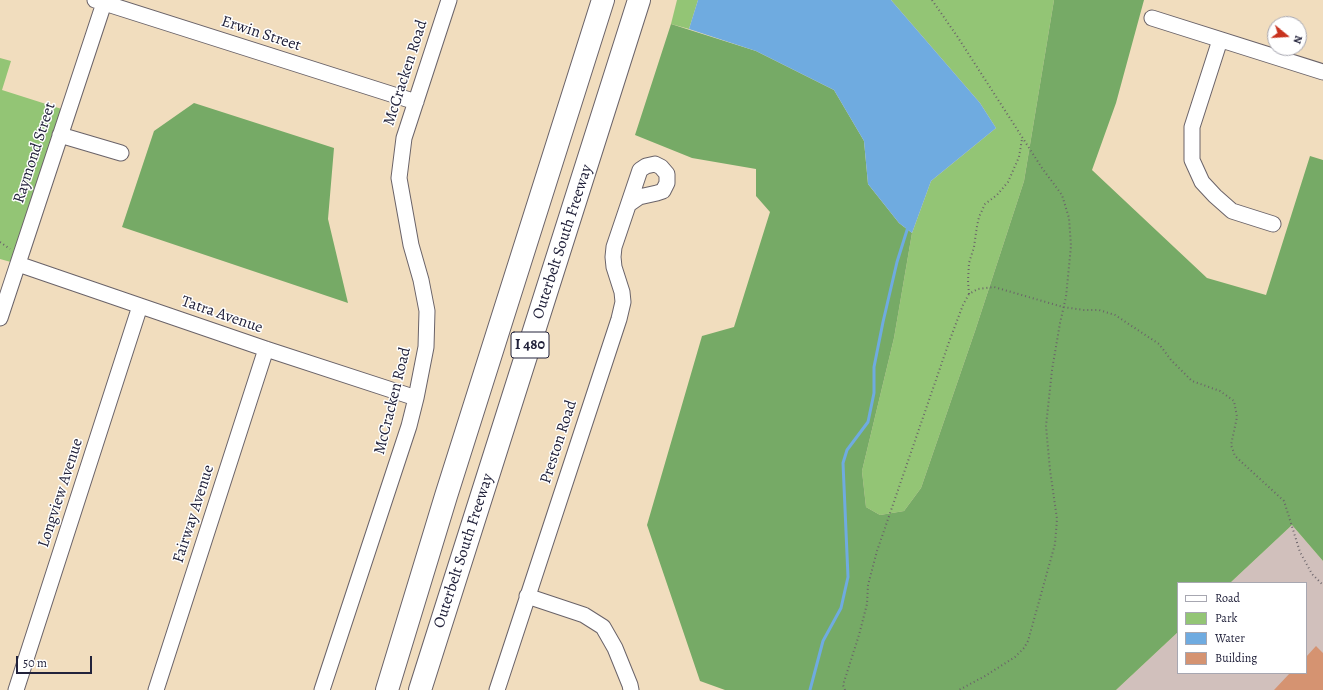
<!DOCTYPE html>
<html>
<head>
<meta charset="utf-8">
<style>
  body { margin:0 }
  #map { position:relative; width:1323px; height:690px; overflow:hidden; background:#f1ddbe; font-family:Alegreya,serif }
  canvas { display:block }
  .legend { position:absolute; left:1177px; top:582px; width:130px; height:92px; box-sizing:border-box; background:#fff; border:1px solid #a7a7b1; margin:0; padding:5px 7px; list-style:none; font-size:12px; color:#22223b }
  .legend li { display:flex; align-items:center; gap:8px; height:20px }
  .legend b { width:20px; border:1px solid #a7a7b1 }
  .north { position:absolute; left:1267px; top:16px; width:40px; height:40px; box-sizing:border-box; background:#fff; border:1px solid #a7a7b1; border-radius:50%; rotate:108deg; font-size:11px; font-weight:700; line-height:16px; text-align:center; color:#22223b }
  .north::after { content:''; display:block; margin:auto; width:14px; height:18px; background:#c8321e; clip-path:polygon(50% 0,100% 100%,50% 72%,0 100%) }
  .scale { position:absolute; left:16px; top:656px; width:76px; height:18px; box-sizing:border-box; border:2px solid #22223b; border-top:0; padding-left:5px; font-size:12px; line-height:14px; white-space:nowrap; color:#22223b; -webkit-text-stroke:3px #fff; paint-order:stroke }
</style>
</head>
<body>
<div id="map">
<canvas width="1323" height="690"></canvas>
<ul class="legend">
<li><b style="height:5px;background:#fff"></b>Road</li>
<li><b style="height:11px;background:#93c575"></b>Park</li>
<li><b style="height:11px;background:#6fabe0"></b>Water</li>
<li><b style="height:11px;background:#d59371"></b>Building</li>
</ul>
<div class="north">N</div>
<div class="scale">50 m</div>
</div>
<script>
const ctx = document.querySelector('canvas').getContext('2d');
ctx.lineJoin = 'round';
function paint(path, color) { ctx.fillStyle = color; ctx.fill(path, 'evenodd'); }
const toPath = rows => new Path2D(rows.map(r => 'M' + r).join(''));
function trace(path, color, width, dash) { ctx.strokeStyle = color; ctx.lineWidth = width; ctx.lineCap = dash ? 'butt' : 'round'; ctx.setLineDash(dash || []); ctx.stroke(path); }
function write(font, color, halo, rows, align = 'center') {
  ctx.font = font + ' Alegreya,serif'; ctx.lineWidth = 3; ctx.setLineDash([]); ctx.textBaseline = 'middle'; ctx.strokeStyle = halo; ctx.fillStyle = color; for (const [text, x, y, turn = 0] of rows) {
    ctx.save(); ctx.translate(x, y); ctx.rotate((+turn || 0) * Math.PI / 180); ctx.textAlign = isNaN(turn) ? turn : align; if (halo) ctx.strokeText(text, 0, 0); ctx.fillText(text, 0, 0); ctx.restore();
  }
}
const industrial = toPath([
  [1292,525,1323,561,1323,690,1116,690,1178,632,1178,673,1306,673,1306,583,1230,583]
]);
const green = toPath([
  [677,0,698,0,689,29,671,24],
  [891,0,1054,0,1024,181,975,331,921,488,904,511,880,515,866,507,862,471,894,338,912,233,931,181,996,128,980,103],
  [0,58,11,61,2,90,68,111,18,264,0,259]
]);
const forest = toPath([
  [1054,0,1144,0,1116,103,1092,170,1207,278,1266,295,1310,156,1323,160,1323,561,1292,525,1230,583,1178,583,1178,632,1116,690,725,690,700,681,647,525,702,336,734,327,770,212,756,196,756,169,692,158,635,135,671,24,756,51,834,90,864,141,868,184,899,223,912,233,894,338,862,471,866,507,880,515,904,511,921,488,975,331,1024,181],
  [194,103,334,148,328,219,348,303,122,227,154,131]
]);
const water = toPath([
  [698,0,891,0,980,103,996,128,931,181,912,233,899,223,868,184,864,141,834,90,756,51,689,29]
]);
const stream = toPath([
  [810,690,823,641,841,608,848,577,843,463,847,450,868,422,874,393,874,367,883,322,897,262,908,227]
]);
const building = toPath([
  [1316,646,1323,653,1323,690,1274,690,1290,673,1306,673,1306,657]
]);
const path = toPath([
  [932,0,957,36,1042,168,1062,195,1069,218,1071,246,1066,297,1060,323,1052,370,1046,426,1050,470,1057,519,1055,544,1028,641,1024,648,1015,657,985,676,959,690],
  [0,242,10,249],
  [969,294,968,281,969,263,974,247,977,226,979,217,985,204,997,195,1008,182,1019,157,1022,139],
  [845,690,843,685,859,635,867,604,868,585,877,551,949,342,963,305,969,294,978,289,994,287,1063,307,1084,310,1099,310,1115,315,1159,344,1171,360,1192,381,1220,391,1234,401,1237,417,1231,445,1235,456,1284,501,1300,552,1312,574,1323,585]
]);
const minor = toPath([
  [95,0,416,102],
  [1152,18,1323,72],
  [1220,40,1192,127,1192,160,1202,182,1215,196,1232,211,1273,224],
  [60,135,121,153],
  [18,264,266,349,416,398],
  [0,318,105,0],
  [527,596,584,615,603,627,615,648,630,685,631,690],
  [16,690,140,306],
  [156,690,266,349],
  [322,690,409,426,416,398,426,347,427,311,421,280,411,245,399,178,404,138,449,0],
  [497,690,619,319,623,302,622,292,614,267,613,257,614,247,640,170,646,166,655,164,661,167,667,174,667,183,663,191,657,193,639,197,629,204]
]);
const highway = toPath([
  [387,690,446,496,603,0],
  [420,690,639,0]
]);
const shields = [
  [530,345,38]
];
const shieldNames = [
  ["I 480",530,345]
];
const streetNames = [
  ["Erwin Street",261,34,18],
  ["McCracken Road",406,73,-72],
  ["Raymond Street",35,153,-72],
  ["Outerbelt South Freeway",563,242,-72],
  ["Tatra Avenue",222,315,19],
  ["McCracken Road",393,401,-76],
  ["Preston Road",559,442,-72],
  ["Longview Avenue",61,493,-72],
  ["Fairway Avenue",194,514,-72],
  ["Outerbelt South Freeway",464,551,-72]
];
paint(industrial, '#d1c0bc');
paint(green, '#93c575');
paint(forest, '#76aa66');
paint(water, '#6fabe0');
trace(stream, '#6fabe0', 3);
paint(building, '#d59371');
trace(minor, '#6a6369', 17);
trace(highway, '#6a6369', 24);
trace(path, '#6a6369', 2, [1, 3]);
trace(minor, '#fff', 15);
trace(highway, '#fff', 22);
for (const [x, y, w] of shields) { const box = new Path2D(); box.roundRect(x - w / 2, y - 13, w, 26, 3); ctx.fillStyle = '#fff'; ctx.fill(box); trace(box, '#22223b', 1); }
write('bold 15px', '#22223b', null, shieldNames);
write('16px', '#22223b', '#fff', streetNames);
</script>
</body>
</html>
